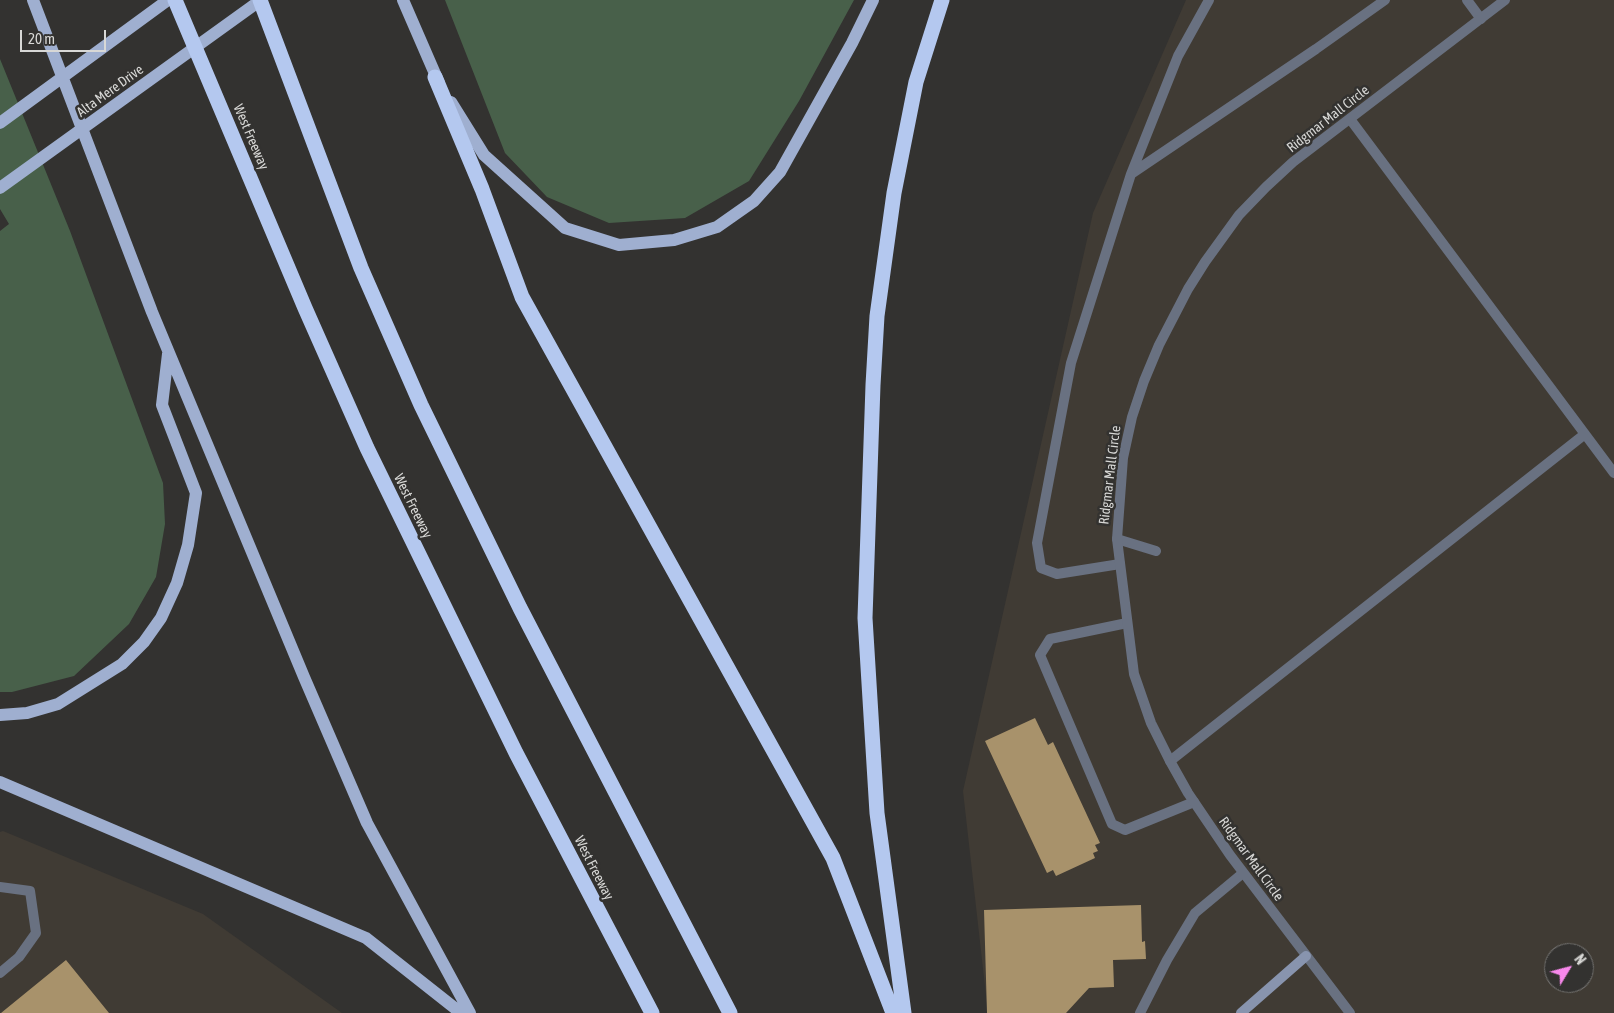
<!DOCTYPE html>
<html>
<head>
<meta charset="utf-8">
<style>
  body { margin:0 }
  #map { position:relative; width:1614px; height:1013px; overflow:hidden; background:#333230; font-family:"Asap Condensed",sans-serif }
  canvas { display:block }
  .north { position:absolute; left:1544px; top:943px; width:50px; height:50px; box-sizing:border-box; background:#333230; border:1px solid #757472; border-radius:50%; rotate:53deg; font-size:14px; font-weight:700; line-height:20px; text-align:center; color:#d8d8d6 }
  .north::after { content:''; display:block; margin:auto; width:18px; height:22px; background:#f788eb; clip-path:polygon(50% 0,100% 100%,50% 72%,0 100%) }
  .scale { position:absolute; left:20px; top:30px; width:86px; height:22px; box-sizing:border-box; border:2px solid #d8d8d6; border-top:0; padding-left:6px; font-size:15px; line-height:18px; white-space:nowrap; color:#d8d8d6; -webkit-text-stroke:4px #333230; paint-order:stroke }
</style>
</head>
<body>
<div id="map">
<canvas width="1614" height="1013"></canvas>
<div class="north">N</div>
<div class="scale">20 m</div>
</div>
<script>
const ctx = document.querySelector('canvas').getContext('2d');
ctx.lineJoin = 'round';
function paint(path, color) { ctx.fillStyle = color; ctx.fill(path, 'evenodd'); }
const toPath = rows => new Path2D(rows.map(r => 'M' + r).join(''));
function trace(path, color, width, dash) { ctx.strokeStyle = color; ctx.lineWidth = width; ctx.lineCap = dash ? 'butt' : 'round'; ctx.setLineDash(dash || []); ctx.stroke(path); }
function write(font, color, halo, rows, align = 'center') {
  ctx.font = font + ' "Asap Condensed",sans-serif'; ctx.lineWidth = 5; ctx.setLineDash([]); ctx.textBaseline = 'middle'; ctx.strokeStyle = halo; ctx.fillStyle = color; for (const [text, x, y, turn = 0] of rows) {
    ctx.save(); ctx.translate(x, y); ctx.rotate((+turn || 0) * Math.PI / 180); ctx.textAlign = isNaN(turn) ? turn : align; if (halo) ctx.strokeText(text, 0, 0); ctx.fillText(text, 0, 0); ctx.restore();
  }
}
const built = toPath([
  [1186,0,1614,0,1614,1013,988,1013,963,791,1093,213],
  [1554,953,1584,953,1584,983,1554,983],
  [3,831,203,914,342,1013,0,1013,0,832]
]);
const green = toPath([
  [445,0,854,0,799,101,749,181,685,218,609,223,547,197,505,153],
  [0,59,70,231,163,483,165,524,156,577,129,624,74,676,12,692,0,692,0,231,9,224,0,209]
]);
const building = toPath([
  [1035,718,1048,745,1053,742,1100,843,1095,845,1098,851,1093,853,1095,858,1056,876,1053,870,1047,873,985,741],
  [1141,905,1142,942,1145,941,1146,959,1113,960,1114,987,1089,988,1066,1013,987,1013,984,910],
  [66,960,109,1013,1,1013]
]);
const lane = toPath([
  [1467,0,1481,19],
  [1350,119,1614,473],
  [1131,174,1316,49,1385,0],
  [1117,539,1156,551],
  [1120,564,1057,574,1041,568,1037,543,1071,363,1131,174,1178,56,1209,0],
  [1127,623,1050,639,1040,655,1112,824,1125,830,1194,802],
  [1170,761,1585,434],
  [0,887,30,891,36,933,19,957,0,973],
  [1140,1013,1167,960,1195,913,1243,873]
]);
const street = toPath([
  [1350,1013,1230,855,1188,793,1170,761,1151,723,1134,674,1117,539,1123,458,1132,417,1144,381,1159,345,1188,289,1205,262,1239,215,1266,187,1293,162,1505,0]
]);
const secondary = toPath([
  [1241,1013,1306,956]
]);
const primary = toPath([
  [33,0,152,312,304,677,367,823,470,1013],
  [403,0,439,83],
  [451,102,484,155,565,228,619,245,674,240,717,227,754,201,780,172,852,43,873,0],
  [0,123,168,0],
  [0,188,261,0],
  [0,715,27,713,58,704,122,664,144,642,161,618,177,583,188,545,196,493,162,405,168,354],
  [0,782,366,938,461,1013]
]);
const highway = toPath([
  [175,0,305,308,367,448,516,753,652,1013],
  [260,0,361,268,421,405,520,608,730,1013],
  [435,77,482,189,522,297,833,858,893,1013],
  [904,1013,877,813,865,618,873,385,877,316,894,193,916,82,942,0]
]);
const streetNames = [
  ["Alta Mere Drive",110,91,-36],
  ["Ridgmar Mall Circle",1328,119,-38],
  ["West Freeway",251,137,67],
  ["Ridgmar Mall Circle",1110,475,-83],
  ["West Freeway",413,506,64],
  ["Ridgmar Mall Circle",1251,859,54],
  ["West Freeway",594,868,63]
];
paint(built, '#403b34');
paint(green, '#48604a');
paint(building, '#a8926b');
trace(lane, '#697181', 10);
trace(street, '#697181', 10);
trace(secondary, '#8894ae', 10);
trace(primary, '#9fafd0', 12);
trace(highway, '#b4c8ef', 15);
write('14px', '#d8d8d6', '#333230', streetNames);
</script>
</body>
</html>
